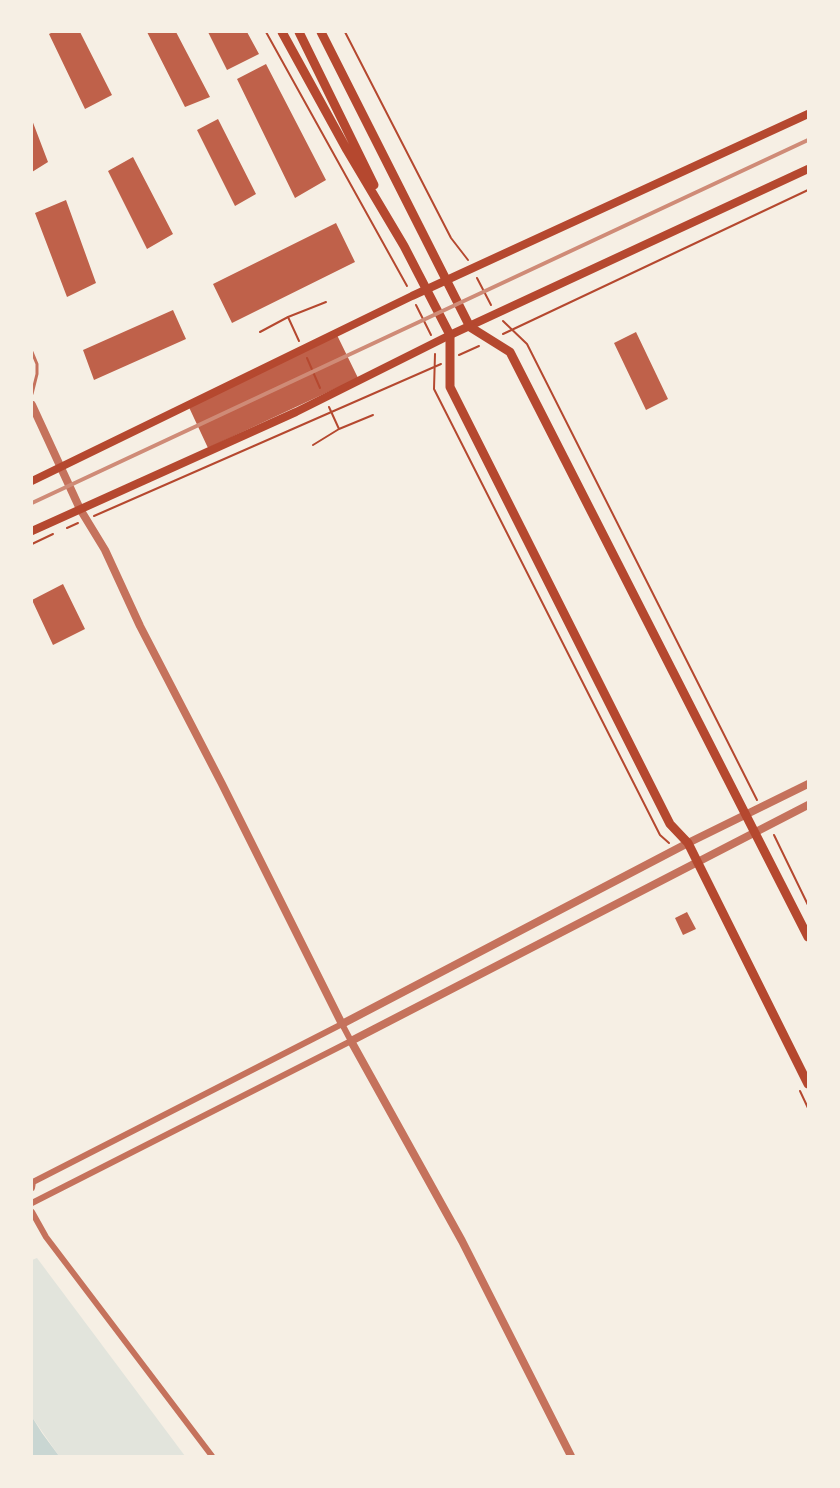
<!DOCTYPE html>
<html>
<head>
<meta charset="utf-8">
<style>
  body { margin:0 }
  #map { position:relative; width:840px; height:1488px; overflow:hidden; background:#f6efe4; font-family:"Roboto Serif",serif }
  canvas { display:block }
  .frame { position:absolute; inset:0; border:33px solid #f6efe4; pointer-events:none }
</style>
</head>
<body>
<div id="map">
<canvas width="840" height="1488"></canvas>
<div class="frame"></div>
</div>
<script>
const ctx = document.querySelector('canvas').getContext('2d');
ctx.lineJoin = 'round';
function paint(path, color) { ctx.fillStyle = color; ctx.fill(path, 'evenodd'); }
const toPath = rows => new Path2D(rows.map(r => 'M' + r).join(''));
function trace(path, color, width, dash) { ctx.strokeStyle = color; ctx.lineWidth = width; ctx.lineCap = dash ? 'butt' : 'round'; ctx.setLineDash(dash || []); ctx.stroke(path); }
const green = toPath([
  [37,1258,185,1456,59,1456,32,1417,32,1260]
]);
const water = toPath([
  [32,1417,42,1433,59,1456,32,1456]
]);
const building = toPath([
  [53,32,80,32,112,95,85,109,49,34],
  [147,32,176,32,210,97,185,107],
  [208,32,247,32,259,54,227,70],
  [266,64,326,180,295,198,237,79],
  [218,119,256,194,235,206,197,130],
  [32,120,48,162,32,172],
  [133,157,173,234,147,249,108,171],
  [66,200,96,283,67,297,35,213],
  [336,223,355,262,232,323,213,284],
  [173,310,186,339,94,380,83,350],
  [636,332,668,399,646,410,614,343],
  [336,333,358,378,208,448,187,403],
  [63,584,85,629,53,645,32,600],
  [687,912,696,929,683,935,675,918]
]);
const path = toPath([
  [266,32,407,286],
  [345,32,451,238,468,260],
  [477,278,491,305],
  [416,305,431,335],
  [288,317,299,341],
  [503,321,527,344,757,800],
  [260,332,288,317,326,302],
  [503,334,808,190],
  [435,354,434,389,660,835,669,843],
  [459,355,479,346],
  [307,358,320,388],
  [329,407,339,429],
  [313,445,339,429,373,415],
  [94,516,441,364],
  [67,528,78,523],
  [32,544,53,534],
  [774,835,808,905],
  [800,1091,808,1108]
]);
const service = toPath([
  [32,352,37,364,37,374,32,394]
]);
const minor = toPath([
  [32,1188,33,1182,342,1024,351,1041,32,1203],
  [32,1212,46,1237,212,1456]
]);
const tertiary = toPath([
  [32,405,80,509,105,550,140,626,222,784,342,1024,688,843,808,784],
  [571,1456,462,1241,351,1041,808,805]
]);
const secondary = toPath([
  [32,481,412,296,808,114],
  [32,531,296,412,450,335,808,169]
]);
const primary = toPath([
  [282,32,347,150,404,246,450,335,450,387,670,824,688,843,808,1084],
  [299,32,374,185],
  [321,32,470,327,510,352,808,937]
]);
const rail = toPath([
  [32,503,808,140]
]);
paint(green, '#e2e4dc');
paint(water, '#c9d6d2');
paint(building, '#bf614a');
trace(path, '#b5482f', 2);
trace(service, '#c5725c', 3);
trace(minor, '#c5725c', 6);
trace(tertiary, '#c5725c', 8);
trace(secondary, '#b5482f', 8);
trace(primary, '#b5482f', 9);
trace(rail, '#cf8b77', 4);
</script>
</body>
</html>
